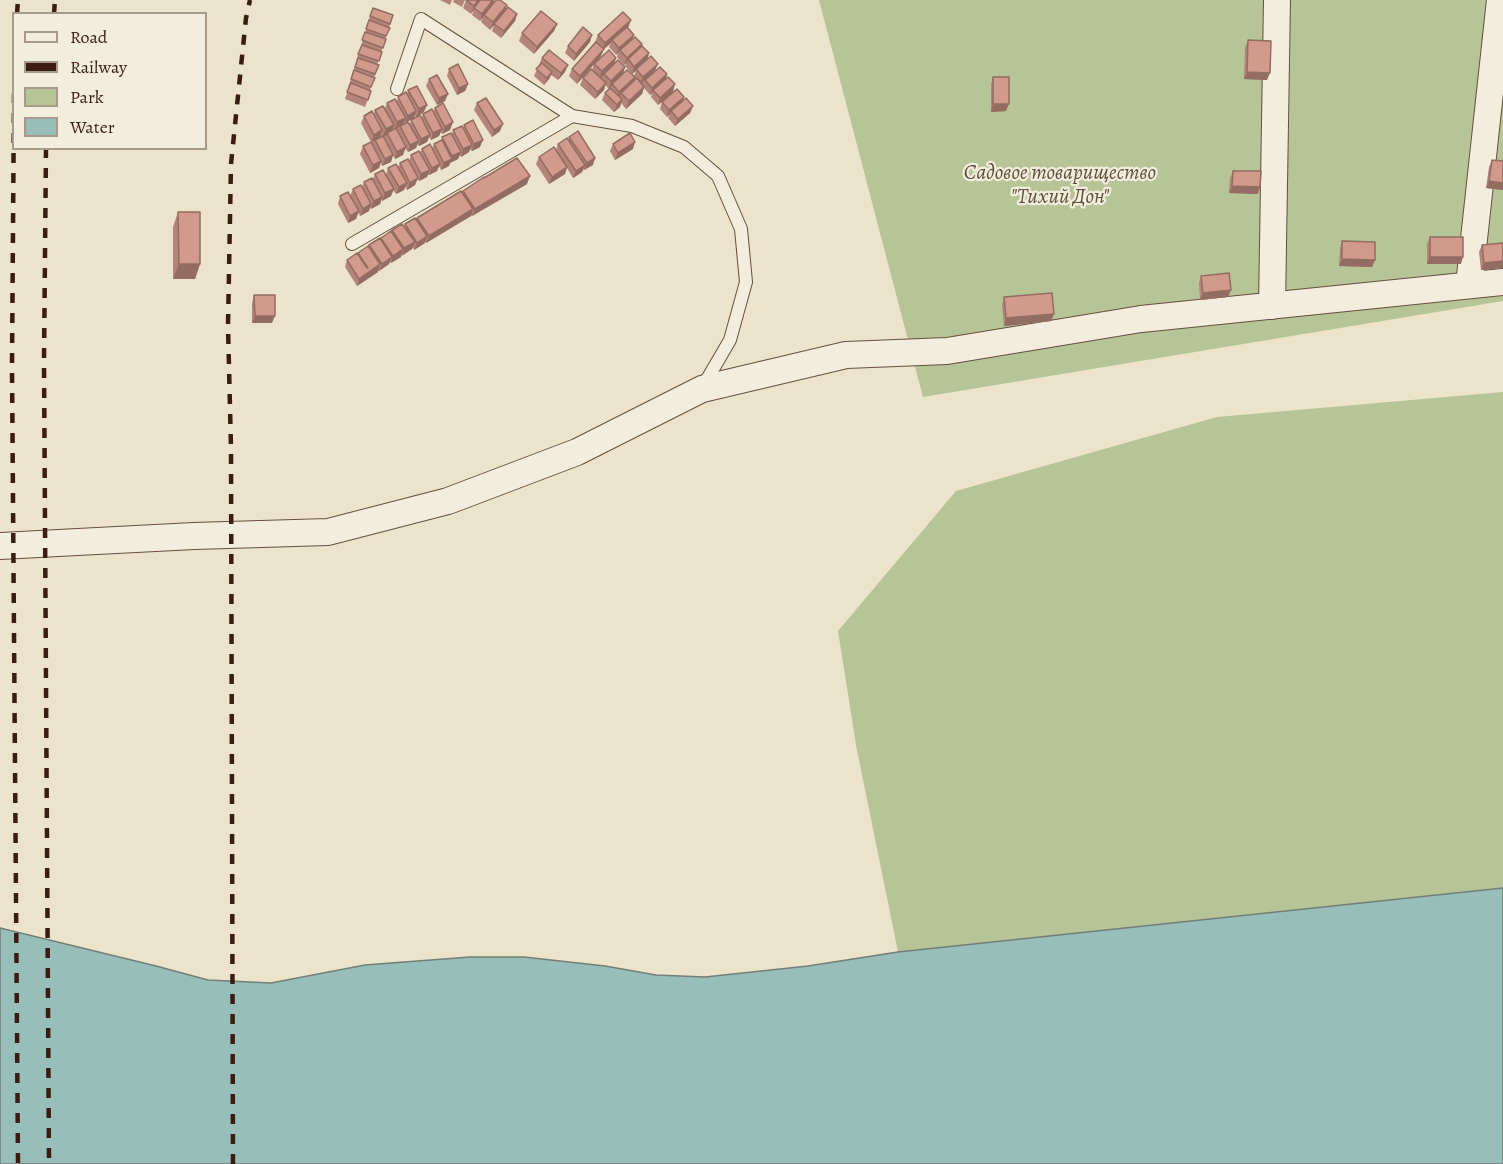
<!DOCTYPE html>
<html>
<head>
<meta charset="utf-8">
<style>
  body { margin:0 }
  #map { position:relative; width:1503px; height:1164px; overflow:hidden; background:#ebe4ca; font-family:Alegreya,serif }
  canvas { display:block }
  .legend { position:absolute; left:12px; top:12px; width:195px; height:138px; box-sizing:border-box; background:#f2eddd; border:2px solid #a89a8b; margin:0; padding:8px 10px; list-style:none; font-size:18px; color:#3a1d10 }
  .legend li { display:flex; align-items:center; gap:12px; height:30px }
  .legend b { width:30px; border:2px solid #a89a8b }
</style>
</head>
<body>
<div id="map">
<canvas width="1503" height="1164"></canvas>
<ul class="legend">
<li><b style="height:8px;background:#f2eddd"></b>Road</li>
<li><b style="height:8px;background:#3a1d10"></b>Railway</li>
<li><b style="height:16px;background:#b6c498"></b>Park</li>
<li><b style="height:16px;background:#98beba"></b>Water</li>
</ul>
</div>
<script>
const ctx = document.querySelector('canvas').getContext('2d');
ctx.lineJoin = 'round';
function paint(path, color) { ctx.fillStyle = color; ctx.fill(path, 'evenodd'); }
const toPath = rows => new Path2D(rows.map(r => 'M' + r).join(''));
function trace(path, color, width, dash) { ctx.strokeStyle = color; ctx.lineWidth = width; ctx.lineCap = dash ? 'butt' : 'round'; ctx.setLineDash(dash || []); ctx.stroke(path); }
function write(font, color, halo, rows, align = 'center') {
  ctx.font = font + ' Alegreya,serif'; ctx.lineWidth = 4.5; ctx.setLineDash([]); ctx.textBaseline = 'middle'; ctx.strokeStyle = halo; ctx.fillStyle = color; for (const [text, x, y, turn = 0] of rows) {
    ctx.save(); ctx.translate(x, y); ctx.rotate((+turn || 0) * Math.PI / 180); ctx.textAlign = isNaN(turn) ? turn : align; if (halo) ctx.strokeText(text, 0, 0); ctx.fillText(text, 0, 0); ctx.restore();
  }
}
const green = toPath([
  [819,0,1503,0,1503,301,923,397],
  [1503,392,1503,888,898,952,856,745,838,631,956,491,1217,417]
]);
const water = toPath([
  [1503,888,1503,1164,0,1164,0,928,156,966,208,980,271,983,365,965,470,957,524,957,605,966,656,975,705,977,808,966,898,952,1503,888]
]);
const service = toPath([
  [397,89,421,19,572,116],
  [352,244,572,116,632,126,684,147,718,176,741,229,746,282,730,340,702,388]
]);
const minor = toPath([
  [1469,285,1500,0],
  [1272,306,1277,0],
  [0,546,194,536,328,532,448,501,577,452,702,389,846,355,947,351,1141,319,1503,282]
]);
const rail = toPath([
  [17,14,18,0],
  [54,14,55,0],
  [14,93,12,366,18,1164],
  [46,148,44,361,49,1164],
  [233,1164,231,448,228,326,231,164,246,18,250,0]
]);
const wall = toPath([
  [440,0,452,0,450,5],
  [454,0,465,0,462,7,453,2],
  [466,0,507,5,505,11,517,14,515,21,501,38,492,31,494,25,490,30,481,22,483,16,480,21,472,15,474,10,471,14,463,8],
  [373,8,393,15,377,65,379,65,374,78,375,78,370,90,371,91,365,107,345,99,349,87,348,87,353,74,352,74,357,61,356,61,368,24,367,24],
  [557,24,554,31,534,54,519,41,522,33],
  [627,28,634,35,632,39,642,44,640,47,649,53,647,60,655,71,667,74,666,79,673,92,658,105,651,97,652,93,650,95,644,88,642,94,626,109,621,103,620,107,614,112,602,100,605,93,610,88,611,86,609,89,605,85,604,90,595,99,580,85,583,78,592,70,594,64,577,84,569,76,572,69,595,42,598,35,628,28],
  [611,43,609,47,616,55,618,53,617,57,624,65,626,63,625,66,632,74,636,71,634,76,623,74,625,67,595,63,601,56,604,49],
  [1248,40,1267,80,1244,79,1245,48],
  [590,42,574,61,565,53,568,46],
  [542,58,565,72,558,80,551,75,549,79,544,85,534,76],
  [449,69,468,84,465,91,457,95,447,76],
  [993,77,1006,111,991,112,991,84],
  [429,79,445,101,437,105,426,86],
  [408,90,424,112,416,117,415,115,414,118,405,123,404,121,403,124,410,124,411,120,421,119,423,114,433,112,435,108,450,130,442,134,441,132,439,136,431,140,429,137,427,142,419,146,417,144,416,148,408,152,405,148,403,155,395,159,393,155,391,162,382,166,381,163,379,168,370,173,360,154,363,146,371,142,361,123,364,116,374,114,375,110,385,108,387,103,397,101,398,97,407,94],
  [682,101,693,106,690,113,675,126,668,118,670,114,667,117,660,109,662,102],
  [477,103,500,131,492,137,474,110],
  [464,125,480,147,472,151,470,149,469,152,461,157,460,155,458,159,450,163,449,166,441,170,439,166,437,171,429,175,428,174,427,177,419,181,417,179,415,185,407,190,405,186,404,190,396,194,393,190,391,196,382,201,382,199,380,204,371,209,370,207,369,211,360,216,358,212,356,219,348,223,338,204,340,196,350,196,353,189,362,187,364,182,373,179,375,174,386,175,388,168,398,167,400,163,409,161,411,155,420,153,422,149,432,148,434,144,441,140,442,137,452,134,453,130,463,128],
  [569,137,593,165,584,170,583,169,582,172,573,178,567,168,565,174,549,184,536,164,539,157,556,150,558,144,568,140],
  [613,144,633,149,615,160,610,151],
  [1492,160,1503,161,1503,190,1486,188,1489,167],
  [1233,171,1258,194,1229,193,1230,178],
  [484,178,527,184,472,216,471,215,471,216,426,243,425,241,425,243,414,250,413,247,412,249,401,255,401,257,391,263,390,262,389,264,379,271,378,270,378,272,357,286,345,267,347,260,369,247,369,245,380,239,381,238,392,232,392,230,404,226,405,224,416,219,417,218,462,192,463,191],
  [178,212,200,264,195,279,173,279,173,227],
  [1430,237,1461,264,1427,264,1427,244],
  [1342,241,1375,260,1372,267,1339,266,1340,248],
  [1503,243,1503,268,1481,270,1479,252,1482,245],
  [1201,276,1231,290,1228,297,1200,300,1199,283],
  [254,295,272,323,252,323,252,303],
  [1004,297,1054,314,1051,321,1004,326,1002,305]
]);
const shadedWall = toPath([
  [478,0,480,0,471,14,474,6],
  [493,0,494,0,493,4,480,21,482,14],
  [507,5,504,12,490,30,493,22],
  [517,14,515,21,501,38,504,31],
  [631,20,628,28,613,41,612,40,611,43,604,49,601,56,577,84,580,76,602,50,605,43],
  [557,24,554,31,534,54,537,47],
  [592,35,590,42,574,61,576,54],
  [634,35,631,42,620,50,618,53,616,55,619,48],
  [642,44,639,52,628,59,626,63,624,65,627,58],
  [649,53,647,61,632,74,634,67],
  [616,58,614,65,599,79,602,71],
  [658,64,655,71,640,84,643,77],
  [568,65,565,72,558,80,561,73],
  [625,67,623,74,609,89,611,81],
  [552,72,549,79,544,85,547,78],
  [1247,72,1270,73,1267,80,1244,79],
  [667,74,665,81,653,90,652,93,650,95,652,88],
  [635,77,632,84,621,93,620,96,617,99,619,92],
  [606,83,604,90,595,99,598,92],
  [468,84,465,91,457,95,459,88],
  [675,84,673,92,658,105,660,98],
  [644,87,642,94,626,109,629,101],
  [448,94,445,101,437,105,439,98],
  [684,97,682,104,671,111,670,114,667,117,669,110],
  [622,99,620,107,614,112,617,105],
  [993,104,1009,104,1006,111,991,112],
  [427,105,424,112,416,117,419,109],
  [693,106,690,113,675,126,678,119],
  [416,111,414,118,405,123,408,116],
  [406,118,403,125,395,129,397,122],
  [453,122,450,130,442,134,445,127],
  [503,124,500,131,492,137,494,130],
  [394,125,391,132,387,133,387,135,383,136,386,129],
  [442,129,439,136,431,140,433,133],
  [382,130,379,138,371,142,374,135],
  [430,135,427,142,419,146,421,139],
  [483,140,480,147,472,151,474,144],
  [419,141,416,148,408,152,410,145],
  [635,142,633,149,615,160,618,153],
  [472,145,469,152,461,157,463,149],
  [406,147,403,155,395,159,397,152],
  [461,152,458,159,450,163,449,166,441,170,444,163,452,159,452,156],
  [393,155,391,162,382,166,385,159],
  [595,158,593,165,584,170,587,163],
  [381,161,379,168,370,173,373,165],
  [440,164,437,171,429,175,432,168],
  [585,165,582,172,573,178,576,171],
  [567,167,565,174,549,184,552,177],
  [430,170,427,177,419,181,421,174],
  [530,176,527,184,472,216,475,209],
  [418,178,415,185,407,190,410,183],
  [1489,181,1503,183,1503,190,1486,188],
  [407,183,404,190,396,194,399,187],
  [1232,186,1260,187,1258,194,1229,193],
  [394,189,391,196,382,201,385,193],
  [382,197,380,204,371,209,374,201],
  [371,204,369,211,360,216,363,209],
  [473,209,471,216,426,243,429,236],
  [359,211,356,219,348,223,350,216],
  [427,236,425,243,414,250,417,243],
  [415,242,412,249,402,256,404,248],
  [403,249,401,257,391,263,393,256],
  [392,257,389,264,379,271,382,264],
  [1430,257,1463,257,1461,264,1427,264],
  [1342,259,1375,260,1372,267,1339,266],
  [1503,261,1503,268,1481,270,1484,263],
  [179,264,200,264,195,279,173,279],
  [380,264,378,272,357,286,359,279],
  [1231,290,1228,297,1200,300,1203,293],
  [1054,314,1051,321,1004,326,1006,318],
  [255,316,275,316,272,323,252,323]
]);
const building = toPath([
  [466,0,478,0,474,6,466,0],
  [480,0,493,0,482,14,474,8,480,0],
  [496,0,500,0,507,5,493,22,484,15,496,0],
  [508,7,517,14,504,31,494,24,508,7],
  [373,8,393,15,390,24,370,16,373,8],
  [541,11,557,24,537,47,522,33,541,11],
  [623,12,631,20,605,43,598,35,623,12],
  [369,20,390,28,386,36,366,29,369,20],
  [583,27,592,35,576,54,568,46,583,27],
  [627,27,634,35,619,48,612,40,627,27],
  [365,32,386,39,383,48,362,40,365,32],
  [635,37,642,44,627,58,620,50,635,37],
  [1248,40,1271,41,1270,73,1247,72,1248,40],
  [596,42,604,49,580,76,572,69,596,42],
  [362,45,382,52,379,61,358,54,362,45],
  [642,46,649,53,634,67,628,59,642,46],
  [549,50,568,65,561,73,542,58,549,50],
  [609,50,616,58,602,71,594,64,609,50],
  [651,56,658,64,643,77,636,69,651,56],
  [358,58,379,65,375,74,355,67,358,58],
  [618,60,625,67,611,81,604,74,618,60],
  [542,63,552,72,547,78,536,69,542,63],
  [458,64,468,84,459,88,449,69,458,64],
  [660,67,667,74,652,88,645,80,660,67],
  [591,69,606,83,598,92,583,78,591,69],
  [354,70,375,78,371,87,351,79,354,70],
  [627,70,635,77,619,92,612,84,627,70],
  [437,75,448,94,439,98,429,79,437,75],
  [668,77,675,84,660,98,653,90,668,77],
  [993,77,1009,77,1009,104,993,104,993,77],
  [637,78,644,87,629,101,621,93,637,78],
  [351,83,371,91,368,100,347,92,351,83],
  [417,86,427,105,419,109,408,90,417,86],
  [610,88,622,99,617,105,605,93,610,88],
  [677,89,684,97,669,110,662,102,677,89],
  [406,92,416,111,408,116,398,97,406,92],
  [486,98,503,124,494,130,477,103,486,98],
  [686,98,693,106,678,119,671,111,686,98],
  [395,99,406,118,397,122,387,103,395,99],
  [443,103,453,122,445,127,435,108,443,103],
  [383,106,394,125,386,129,375,110,383,106],
  [432,109,442,129,433,133,423,114,432,109],
  [372,111,382,130,374,135,364,116,372,111],
  [420,115,430,135,421,139,411,120,420,115],
  [473,120,483,140,474,144,464,125,473,120],
  [408,122,419,141,410,145,400,126,408,122],
  [462,126,472,145,463,149,453,130,462,126],
  [396,128,406,147,397,152,387,133,396,128],
  [578,131,595,158,587,163,569,137,578,131],
  [451,133,461,152,452,156,442,137,451,133],
  [630,133,635,142,618,153,613,144,630,133],
  [383,136,393,155,385,159,375,140,383,136],
  [567,138,585,165,576,171,558,144,567,138],
  [442,140,452,159,444,163,434,144,442,140],
  [371,142,381,161,373,165,363,146,371,142],
  [430,144,440,164,432,168,422,149,430,144],
  [554,147,567,167,552,177,539,157,554,147],
  [419,151,430,170,421,174,411,155,419,151],
  [517,158,530,176,475,209,463,191,484,177,484,178,517,158],
  [408,159,418,178,410,183,400,163,408,159],
  [1492,160,1503,161,1503,183,1489,181,1492,160],
  [396,164,407,183,399,187,388,168,396,164],
  [383,170,394,189,385,193,375,174,383,170],
  [1233,171,1261,171,1260,187,1232,186,1233,171],
  [372,178,382,197,374,201,364,182,372,178],
  [361,185,371,204,363,209,353,189,361,185],
  [461,191,473,209,429,236,417,218,461,191],
  [348,192,359,211,350,216,340,196,348,192],
  [178,212,200,212,200,264,179,264,178,212],
  [415,218,427,236,417,243,405,224,415,218],
  [402,224,415,242,404,248,392,230,402,224],
  [391,231,403,249,393,256,381,238,391,231],
  [1430,237,1463,237,1463,257,1430,257,1430,237],
  [380,238,392,257,382,264,369,245,380,238],
  [1342,241,1375,242,1375,260,1342,259,1342,241],
  [1503,243,1503,261,1484,263,1482,245,1503,243],
  [368,246,380,264,359,279,347,260,357,253,367,268,368,268,358,253,368,246],
  [1229,273,1231,290,1203,293,1201,276,1229,273],
  [1052,293,1054,314,1006,318,1004,297,1052,293],
  [254,295,275,295,275,316,255,316,254,295]
]);
const parkNames = [
  ["Садовое товарищество",1060,174],
  ["\"Тихий Дон\"",1060,198]
];
paint(green, '#b6c498');
paint(water, '#98beba');
trace(water, '#727e76', 1.5);
trace(service, '#664f3e', 14);
trace(minor, '#664f3e', 28);
trace(service, '#f2eddd', 12);
trace(minor, '#f2eddd', 26);
trace(rail, '#3a1d10', 4.5, [10, 10]);
paint(wall, '#b58478');
paint(shadedWall, '#936c62');
paint(building, '#d29a8c');
trace(building, '#936c62', 1.5);
write('italic 21px', '#5f4f39', '#f2eddd', parkNames);
</script>
</body>
</html>
